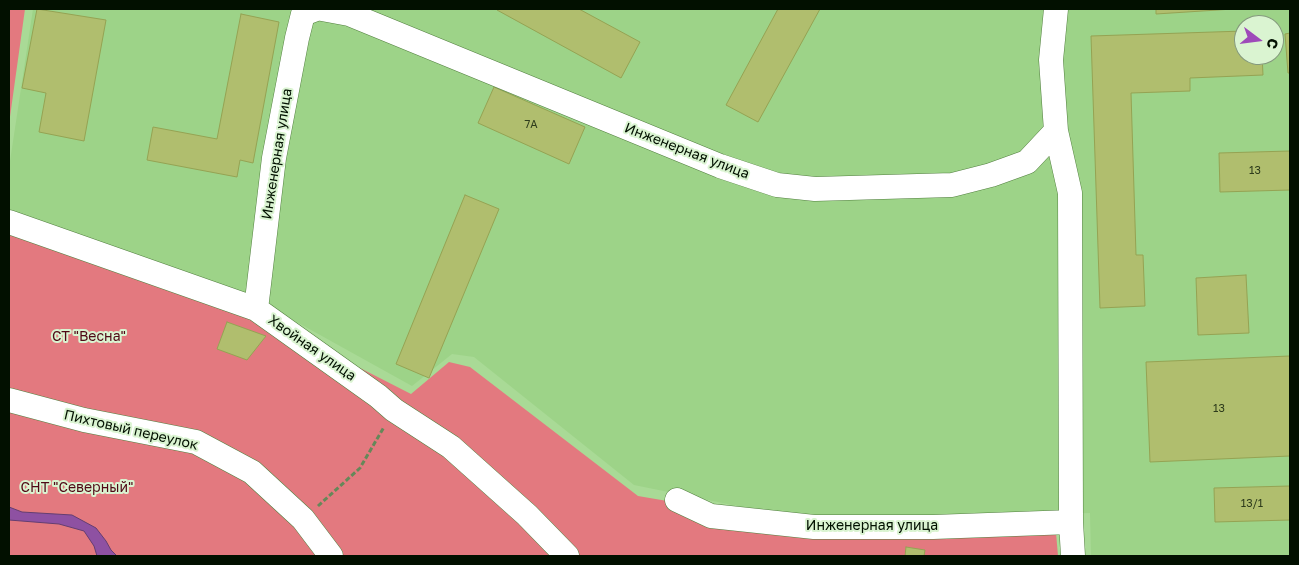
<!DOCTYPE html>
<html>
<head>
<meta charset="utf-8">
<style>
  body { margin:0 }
  #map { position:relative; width:1299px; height:565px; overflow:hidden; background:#a9da96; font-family:"Golos Text",sans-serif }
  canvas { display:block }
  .frame { position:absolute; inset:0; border:10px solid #021000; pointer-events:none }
  .north { position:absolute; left:1234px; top:15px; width:50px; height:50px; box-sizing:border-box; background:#daf4d1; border:1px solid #84997d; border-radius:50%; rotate:105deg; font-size:14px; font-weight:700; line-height:20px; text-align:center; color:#021000 }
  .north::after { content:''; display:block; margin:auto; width:18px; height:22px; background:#9e4ab9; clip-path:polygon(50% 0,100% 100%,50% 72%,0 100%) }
</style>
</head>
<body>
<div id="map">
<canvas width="1299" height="565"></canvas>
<div class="frame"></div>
<div class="north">С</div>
</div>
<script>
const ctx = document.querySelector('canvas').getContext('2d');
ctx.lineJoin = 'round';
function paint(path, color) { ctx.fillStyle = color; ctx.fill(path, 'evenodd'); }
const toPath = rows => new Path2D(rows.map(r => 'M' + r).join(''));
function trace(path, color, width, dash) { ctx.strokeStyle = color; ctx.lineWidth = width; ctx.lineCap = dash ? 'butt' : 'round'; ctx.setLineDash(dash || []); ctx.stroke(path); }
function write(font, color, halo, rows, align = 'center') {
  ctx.font = font + ' "Golos Text",sans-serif'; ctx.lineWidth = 4; ctx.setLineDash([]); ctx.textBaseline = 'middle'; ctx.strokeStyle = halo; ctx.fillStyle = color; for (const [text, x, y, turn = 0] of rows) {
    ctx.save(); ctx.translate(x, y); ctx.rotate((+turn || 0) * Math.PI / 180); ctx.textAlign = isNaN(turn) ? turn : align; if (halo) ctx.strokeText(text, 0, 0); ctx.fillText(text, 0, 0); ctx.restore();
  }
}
const built = toPath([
  [33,9,1290,9,1290,556,1091,556,1090,513,816,522,634,485,474,357,452,354,412,386,266,305,9,216,9,168],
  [1244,25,1274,25,1274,55,1244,55]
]);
const green = toPath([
  [9,9,25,9,9,124],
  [9,228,272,323,411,394,449,362,470,367,638,496,831,529,1055,521,1058,556,9,556]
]);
const water = toPath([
  [9,507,22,512,72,515,96,528,106,541,111,550,117,556,97,556,94,546,84,531,59,524,9,520,9,507]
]);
const building = toPath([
  [37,9,106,20,84,141,39,132,46,93,22,88,37,9],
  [498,9,579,9,640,42,621,78,497,10,498,9],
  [778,9,820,9,758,122,726,105,778,9],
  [1156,9,1233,9,1156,14,1156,9],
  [241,14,279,22,253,163,240,160,237,177,147,160,153,127,217,139,241,14],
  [1244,31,1244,55,1262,55,1263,75,1190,78,1190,91,1131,93,1136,255,1143,255,1145,306,1100,308,1091,36,1244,31],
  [1290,33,1290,73,1288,73,1285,34,1290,33],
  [494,87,585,127,569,164,478,123,494,87],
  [1290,151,1290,190,1220,192,1219,153,1290,151],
  [465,195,499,209,429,378,396,364,465,195],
  [1246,275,1249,333,1198,335,1196,278,1246,275],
  [227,322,266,336,247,360,217,349,227,322],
  [1290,356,1290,456,1150,462,1146,362,1290,356],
  [1290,486,1290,520,1215,522,1214,488,1290,486],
  [906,547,925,550,924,556,905,556,906,547]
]);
const path = toPath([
  [318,506,360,468,384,427]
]);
const minor = toPath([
  [322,9,349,14,720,166,777,185,815,189,952,185,991,175,1027,162,1056,131],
  [1056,9,1051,60,1056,131,1070,193,1071,522,1073,556],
  [9,222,256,309,378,396,394,410,451,447,527,515,567,556],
  [256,309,274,158,297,38,303,14,316,9],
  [9,400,84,420,196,442,252,472,303,519,331,556],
  [677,500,711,516,814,527,933,527,1071,522]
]);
const numberNames = [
  ["7А",531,125],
  ["13",1255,171],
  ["13",1219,409],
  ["13/1",1252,504]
];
const streetNames = [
  ["Инженерная улица",687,151,21],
  ["Инженерная улица",277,154,-81],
  ["Хвойная улица",312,348,35],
  ["Пихтовый переулок",131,430,13],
  ["Инженерная улица",872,526]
];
const parkNames = [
  ["СТ \"Весна\"",89,337],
  ["СНТ \"Северный\"",77,488]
];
paint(built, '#9dd388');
paint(green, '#e3797f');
paint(water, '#8e51a2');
trace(water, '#643e71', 1);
paint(building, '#b0be6e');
trace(building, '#95a353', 1);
trace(minor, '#538040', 25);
trace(path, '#658859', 3, [5, 2.5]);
trace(minor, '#fff', 24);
write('11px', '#2e3c1c', null, numberNames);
write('14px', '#021000', '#daf4d1', streetNames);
write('14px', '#500916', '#daf4d1', parkNames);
</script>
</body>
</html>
